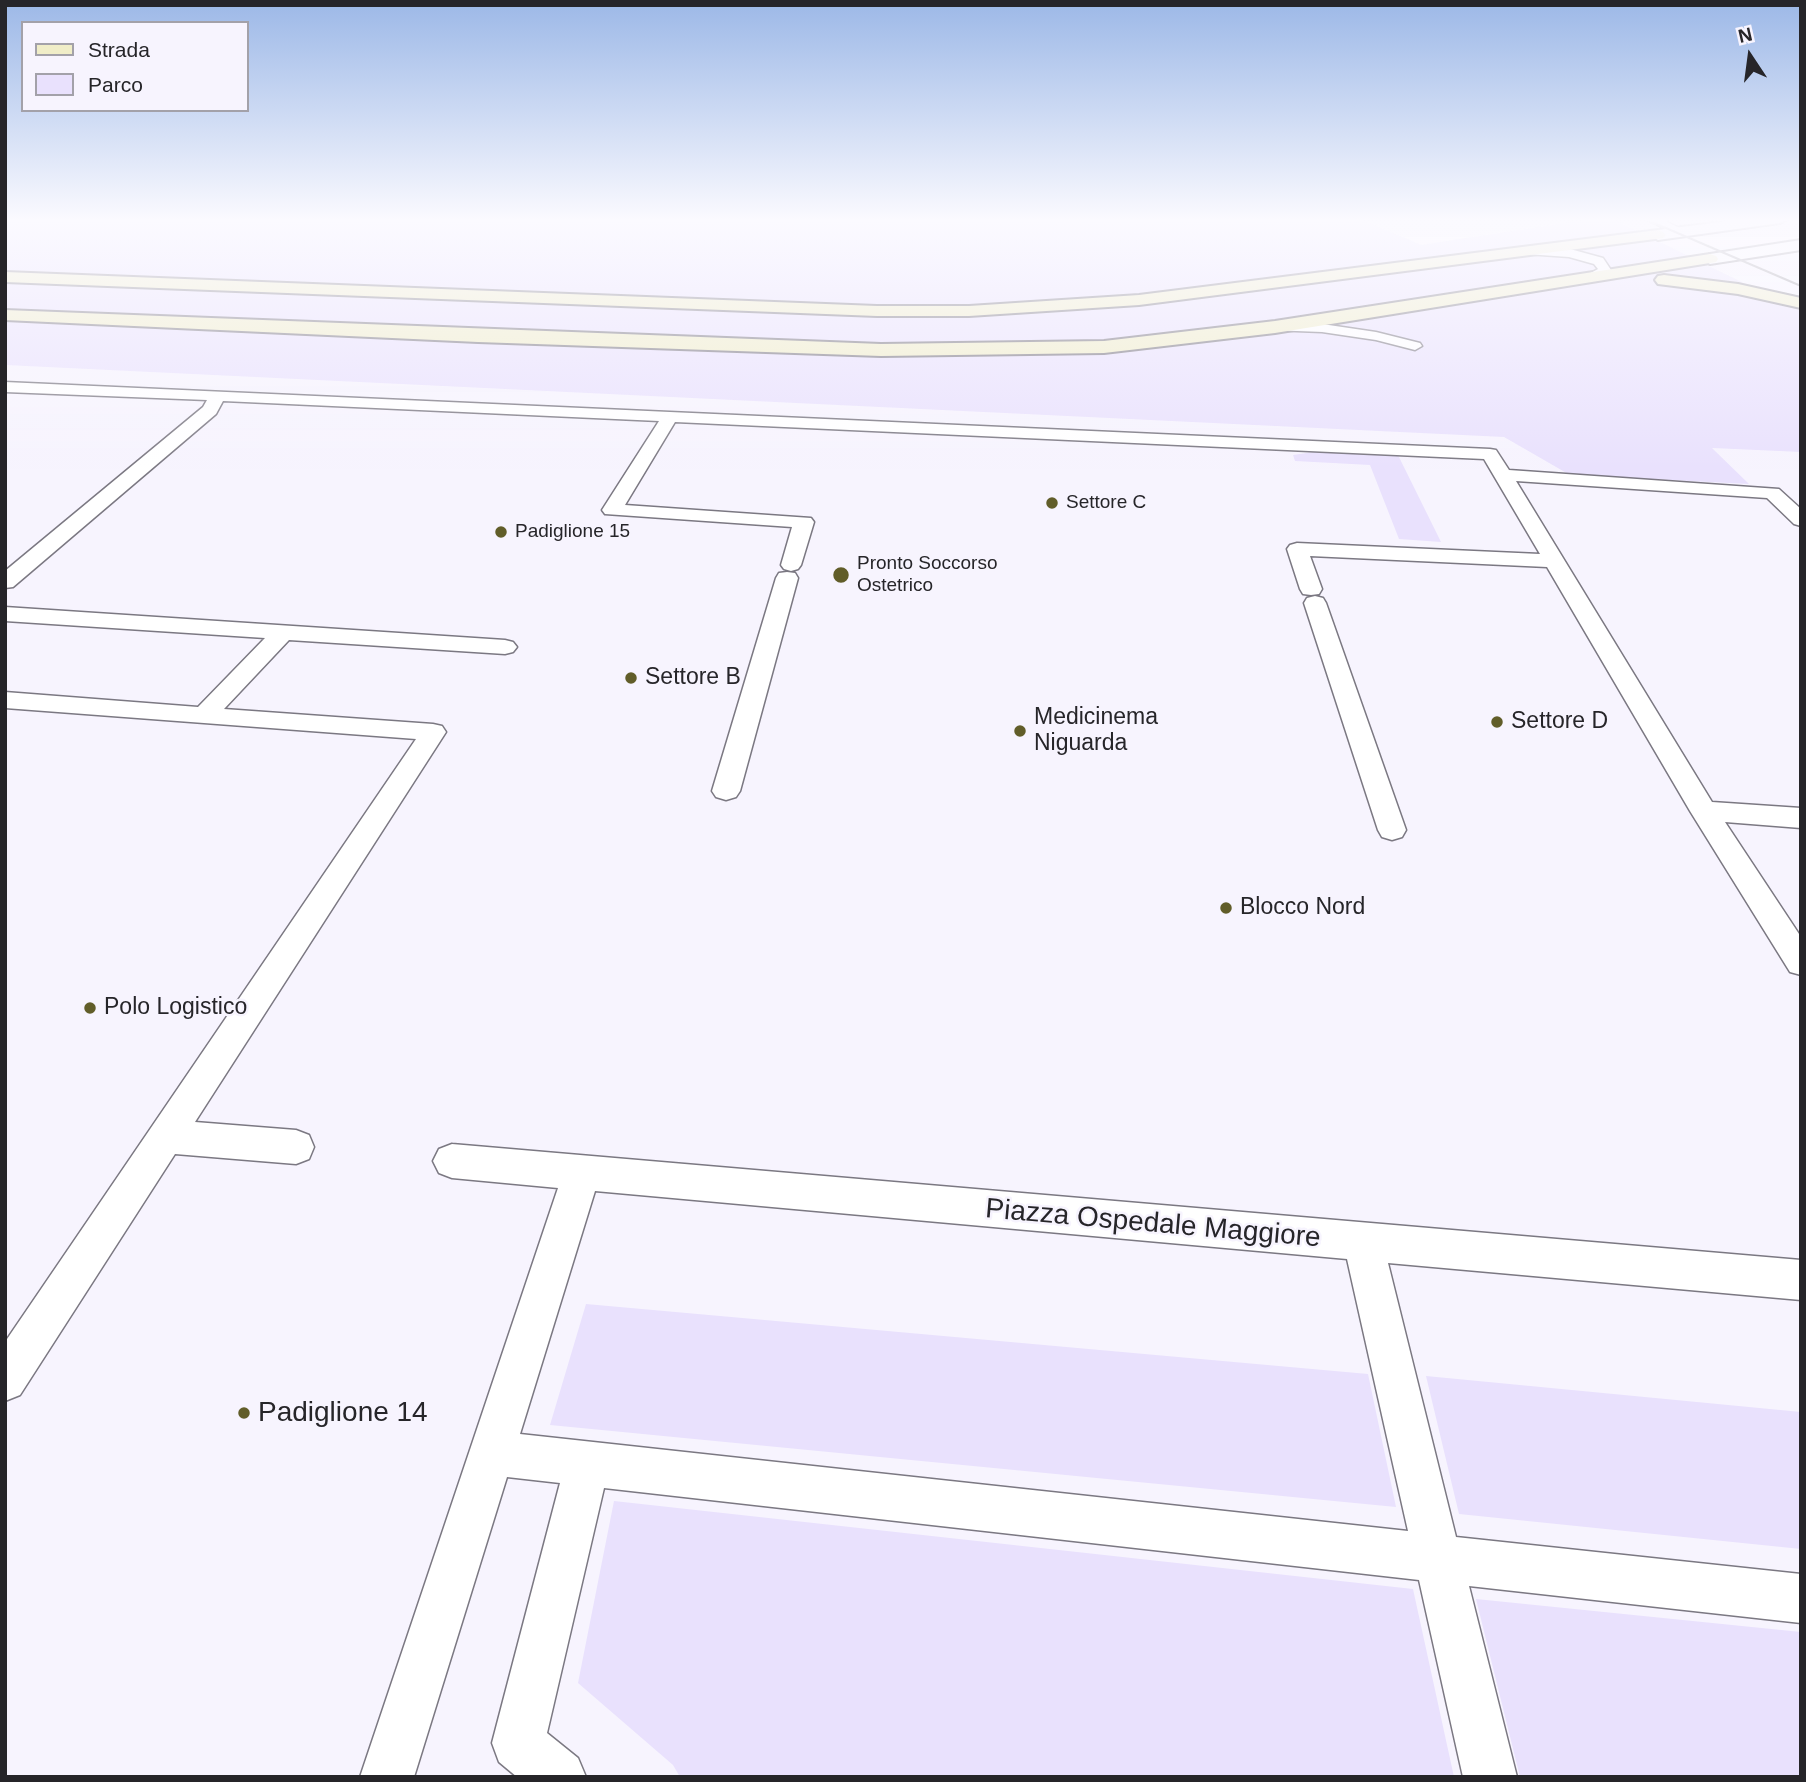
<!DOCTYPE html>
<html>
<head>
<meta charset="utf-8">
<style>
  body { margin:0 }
  #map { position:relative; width:1806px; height:1782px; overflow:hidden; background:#f7f4fe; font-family:Helvetica,sans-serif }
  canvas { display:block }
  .frame { position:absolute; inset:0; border:7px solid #262529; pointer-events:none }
  .legend { position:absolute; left:21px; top:21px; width:228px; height:91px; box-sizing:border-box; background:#f7f4fe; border:2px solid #a3a1a9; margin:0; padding:9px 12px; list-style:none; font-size:21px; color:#262529 }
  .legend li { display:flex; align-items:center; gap:14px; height:35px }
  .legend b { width:35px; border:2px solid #a3a1a9 }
  .north { position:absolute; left:1715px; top:21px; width:70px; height:70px; -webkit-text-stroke:5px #f7f4fe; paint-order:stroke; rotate:347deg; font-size:19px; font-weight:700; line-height:28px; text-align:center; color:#262529 }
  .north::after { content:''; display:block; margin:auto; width:24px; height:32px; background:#262529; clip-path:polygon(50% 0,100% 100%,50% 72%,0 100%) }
</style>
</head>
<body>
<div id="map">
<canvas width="1806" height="1782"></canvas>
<div class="frame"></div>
<ul class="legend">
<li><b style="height:9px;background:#f0edc8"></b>Strada</li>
<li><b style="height:19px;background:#e9e1fd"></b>Parco</li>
</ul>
<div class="north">N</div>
</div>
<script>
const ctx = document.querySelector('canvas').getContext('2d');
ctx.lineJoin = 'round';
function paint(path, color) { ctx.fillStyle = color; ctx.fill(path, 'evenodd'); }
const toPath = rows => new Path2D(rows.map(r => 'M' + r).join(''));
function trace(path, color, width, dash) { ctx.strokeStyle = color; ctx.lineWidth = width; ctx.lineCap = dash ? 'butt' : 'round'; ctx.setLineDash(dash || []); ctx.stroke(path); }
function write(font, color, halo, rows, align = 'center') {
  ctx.font = font + ' Helvetica,sans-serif'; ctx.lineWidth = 5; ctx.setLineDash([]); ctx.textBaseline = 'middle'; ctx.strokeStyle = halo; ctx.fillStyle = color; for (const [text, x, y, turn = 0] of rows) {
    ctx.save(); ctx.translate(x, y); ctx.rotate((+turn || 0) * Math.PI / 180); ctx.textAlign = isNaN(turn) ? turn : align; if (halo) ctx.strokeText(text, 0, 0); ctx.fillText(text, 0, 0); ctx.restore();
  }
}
const green = toPath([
  [5,219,1361,219,1421,245,1583,220,1613,219,1801,311,1801,452,1712,448,1749,484,1570,475,1504,437,5,365],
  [1327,450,1397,453,1441,542,1399,539,1370,465,1295,461,1293,455],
  [586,1304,1368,1374,1396,1507,550,1425],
  [1426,1376,1801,1412,1801,1549,1459,1514],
  [614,1501,1413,1589,1454,1777,680,1777,673,1765,578,1683],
  [1476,1599,1801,1632,1801,1777,1520,1777]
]);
const lane = toPath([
  [1645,219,1661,219,1688,232,1678,235,1645,219],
  [1530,247,1570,249,1603,258,1611,270,1597,281,1587,281,1587,275,1598,269,1594,264,1569,257,1526,254,1526,248,1530,247],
  [1275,323,1322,324,1376,332,1420,343,1422,346,1415,350,1376,340,1322,332,1270,330,1268,327,1275,323],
  [5,382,1490,449,1496,450,1509,470,1779,489,1801,509,1801,526,1794,524,1767,498,1516,481,1712,802,1801,808,1801,828,1725,822,1801,937,1801,975,1790,972,1690,811,1547,567,1310,556,1322,589,1319,594,1311,595,1303,594,1300,589,1287,549,1290,545,1297,543,1540,554,1484,459,675,422,625,505,811,518,814,522,801,565,798,569,791,571,784,569,781,565,792,527,605,514,602,510,659,421,223,401,216,414,13,587,5,588,5,571,203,407,207,400,5,392,5,382],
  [787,572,795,573,798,578,740,791,736,797,726,800,716,797,712,791,776,578,779,573,787,572],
  [1315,596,1323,598,1326,603,1406,830,1402,837,1392,840,1382,837,1378,830,1304,603,1307,598,1315,596],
  [5,607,505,640,513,642,517,647,513,652,505,654,289,640,224,709,433,724,442,726,446,732,195,1122,296,1130,309,1135,314,1147,309,1159,296,1164,175,1154,20,1395,5,1401,5,1342,416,739,5,708,5,692,198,707,265,638,5,621,5,607],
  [452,1144,1801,1260,1801,1300,1388,1263,1456,1537,1801,1574,1801,1623,1469,1586,1517,1777,1463,1777,1419,1580,604,1488,547,1733,578,1758,586,1777,517,1777,499,1762,492,1743,560,1483,507,1477,414,1777,360,1777,558,1188,452,1178,439,1173,433,1161,439,1149,452,1144],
  [595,1191,1347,1259,1408,1531,520,1434,595,1191]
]);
const street = toPath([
  [1744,219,1787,219,1780,223,1658,240,1650,235,1658,230,1744,219],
  [1801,240,1801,250,1710,264,1702,259,1710,254,1801,240]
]);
const secondary = toPath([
  [1658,230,1663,232,1666,235,1663,238,1139,305,969,316,877,316,5,282,5,272,877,306,969,306,1139,295,1658,230],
  [1710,254,1716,256,1718,259,1716,262,1275,333,1104,353,881,356,478,342,5,320,5,310,881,344,1104,341,1275,321,1710,254],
  [1664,275,1738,284,1801,298,1801,308,1738,294,1658,284,1655,280,1658,276,1664,275]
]);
const tram = toPath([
  [1645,219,1801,286]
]);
const markers = [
  [1052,503,7,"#615d29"],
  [501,532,7,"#615d29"],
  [841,575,9,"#615d29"],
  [631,678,7,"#615d29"],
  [1497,722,7,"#615d29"],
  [1020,731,7,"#615d29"],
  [1226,908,7,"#615d29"],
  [90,1008,7,"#615d29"],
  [244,1413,7,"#615d29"]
];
const farPoinames = [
  ["Settore C",1066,503],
  ["Padiglione 15",515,532],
  ["Pronto Soccorso",857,564],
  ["Ostetrico",857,586]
];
const poiNames = [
  ["Settore B",645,678],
  ["Medicinema",1034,718],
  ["Niguarda",1034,744],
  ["Settore D",1511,722],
  ["Blocco Nord",1240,908],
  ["Polo Logistico",104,1008]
];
const nearStreetnames = [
  ["Piazza Ospedale Maggiore",1153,1224,5]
];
const nearPoinames = [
  ["Padiglione 14",258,1413]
];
paint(green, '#e9e1fd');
trace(lane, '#7b7882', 3);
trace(street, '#7b7882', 4);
trace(secondary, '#7b7882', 4);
paint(lane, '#fff');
paint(street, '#fff');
paint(secondary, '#f0edc8');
trace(tram, '#8f8d94', 2);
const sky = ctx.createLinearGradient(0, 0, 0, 469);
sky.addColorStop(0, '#9cb8e7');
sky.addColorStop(0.47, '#fbfaff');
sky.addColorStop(1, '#fbfaff00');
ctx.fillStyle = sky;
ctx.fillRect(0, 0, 1806, 469);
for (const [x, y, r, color] of markers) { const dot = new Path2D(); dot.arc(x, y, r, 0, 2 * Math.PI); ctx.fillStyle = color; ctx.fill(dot); trace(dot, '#f7f4fe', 2.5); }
write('19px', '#262529', '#f7f4fe', farPoinames, 'left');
write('23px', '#262529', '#f7f4fe', poiNames, 'left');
write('28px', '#262529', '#f7f4fe', nearStreetnames);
write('28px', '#262529', '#f7f4fe', nearPoinames, 'left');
</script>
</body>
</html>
